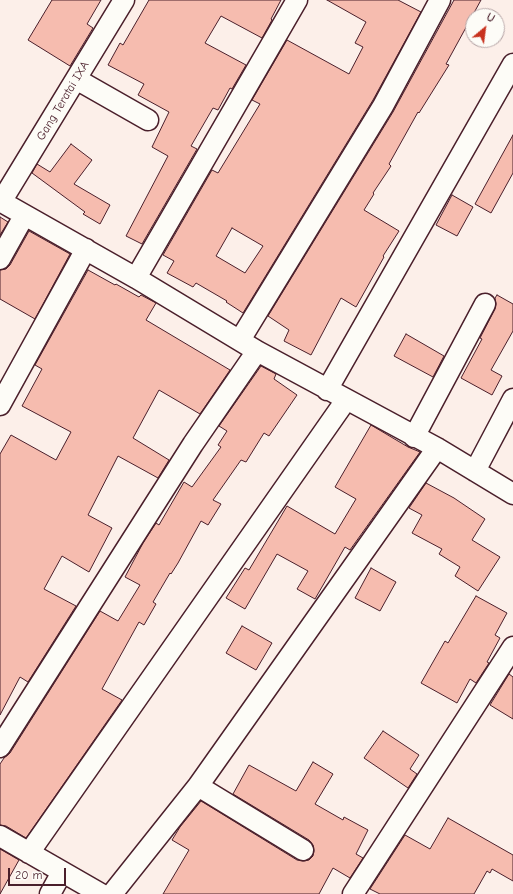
<!DOCTYPE html>
<html>
<head>
<meta charset="utf-8">
<style>
  body { margin:0 }
  #map { position:relative; width:513px; height:894px; overflow:hidden; background:#fcefe9; font-family:"Comic Neue",sans-serif }
  canvas { display:block }
  .north { position:absolute; left:465px; top:8px; width:40px; height:40px; box-sizing:border-box; background:#fdfcf7; border:1px solid #b5a4a5; border-radius:50%; rotate:29deg; font-size:11px; font-weight:700; line-height:16px; text-align:center; color:#4a1f2b }
  .north::after { content:''; display:block; margin:auto; width:14px; height:18px; background:#c8321e; clip-path:polygon(50% 0,100% 100%,50% 72%,0 100%) }
  .scale { position:absolute; left:8px; top:868px; width:58px; height:18px; box-sizing:border-box; border:2px solid #4a1f2b; border-top:0; padding-left:5px; font-size:12px; line-height:14px; white-space:nowrap; color:#4a1f2b; -webkit-text-stroke:3px #fdfcf7; paint-order:stroke }
</style>
</head>
<body>
<div id="map">
<canvas width="513" height="894"></canvas>
<div class="north">U</div>
<div class="scale">20 m</div>
</div>
<script>
const ctx = document.querySelector('canvas').getContext('2d');
ctx.lineJoin = 'round';
function paint(path, color) { ctx.fillStyle = color; ctx.fill(path, 'evenodd'); }
const toPath = rows => new Path2D(rows.map(r => 'M' + r).join(''));
function trace(path, color, width, dash) { ctx.strokeStyle = color; ctx.lineWidth = width; ctx.lineCap = dash ? 'butt' : 'round'; ctx.setLineDash(dash || []); ctx.stroke(path); }
function write(font, color, halo, rows, align = 'center') {
  ctx.font = font + ' "Comic Neue",sans-serif'; ctx.lineWidth = 4; ctx.setLineDash([]); ctx.textBaseline = 'middle'; ctx.strokeStyle = halo; ctx.fillStyle = color; for (const [text, x, y, turn = 0] of rows) {
    ctx.save(); ctx.translate(x, y); ctx.rotate((+turn || 0) * Math.PI / 180); ctx.textAlign = isNaN(turn) ? turn : align; if (halo) ctx.strokeText(text, 0, 0); ctx.fillText(text, 0, 0); ctx.restore();
  }
}
const building = toPath([
  [52,0,101,0,87,24,93,28,70,66,28,40,52,0],
  [149,0,281,0,271,19,272,20,262,38,221,16,205,43,246,65,232,89,230,88,218,110,213,108,191,146,197,149,142,244,126,236,168,156,152,147,169,112,138,95,144,84,108,65,120,43,123,45,149,0],
  [327,0,398,0,421,12,373,100,243,313,226,302,227,301,196,283,193,287,167,273,174,261,163,255,212,170,218,173,260,104,252,100,287,40,349,74,363,47,355,43,366,22,327,0],
  [232,228,263,246,245,273,216,256,232,228],
  [454,0,481,0,446,64,449,65,419,113,418,112,389,164,391,166,373,193,374,194,364,210,399,231,383,256,384,257,356,307,341,298,311,355,284,341,289,330,268,316,393,112,454,0],
  [513,135,513,173,491,213,475,204,513,135],
  [71,144,92,160,74,184,110,205,100,224,83,214,85,212,32,173,37,164,50,172,71,144],
  [452,195,473,207,457,236,436,225,452,195],
  [0,217,8,222,0,235,0,217],
  [29,231,70,254,35,319,0,299,0,270,6,269,10,265,29,231],
  [88,270,115,285,116,284,139,297,141,295,156,303,146,320,230,370,200,414,159,390,133,438,169,460,158,478,118,456,88,515,112,528,89,572,62,556,44,589,76,606,28,682,20,677,0,715,0,454,11,435,56,460,71,432,22,406,42,369,35,365,88,270],
  [497,295,513,304,513,331,491,370,502,376,492,395,461,378,482,339,480,338,495,309,496,304,495,298,497,295],
  [406,334,444,356,433,377,394,356,406,334],
  [261,366,276,374,274,379,297,395,269,436,264,433,246,462,241,460,213,500,221,504,208,525,201,521,178,563,171,574,170,573,153,602,156,604,144,625,139,622,102,689,122,700,26,838,6,826,0,825,0,764,4,758,10,753,100,611,118,621,140,585,125,577,143,543,156,523,159,525,184,482,192,487,221,447,218,445,227,431,219,426,261,366],
  [371,425,408,447,420,452,350,550,345,547,315,599,297,589,308,571,277,554,245,609,226,598,245,568,249,570,287,506,335,534,356,499,335,487,371,425],
  [426,483,454,498,485,519,472,540,500,557,478,591,455,576,460,567,439,554,442,549,412,533,422,515,409,508,426,483],
  [371,568,396,582,380,611,355,598,371,568],
  [476,596,507,613,495,635,500,638,487,662,489,663,476,683,470,679,457,703,421,683,445,641,448,643,476,596],
  [242,626,272,643,256,670,226,653,242,626],
  [509,674,513,677,513,719,490,705,509,674],
  [383,731,419,755,410,769,417,774,408,788,364,758,383,731],
  [313,762,333,774,315,804,343,820,344,817,368,830,356,854,363,858,350,878,333,868,319,894,163,894,189,850,172,840,180,827,201,801,297,860,303,861,309,860,313,856,314,851,313,845,309,840,233,794,249,765,296,791,313,762],
  [448,818,513,855,513,881,492,869,490,873,487,871,474,894,380,894,370,889,405,835,430,849,448,818],
  [0,849,19,860,0,894,0,849]
]);
const minor = toPath([
  [76,79,148,120],
  [0,201,136,278,257,351,437,448,513,494],
  [1,202,124,0],
  [0,259,24,216],
  [136,278,297,0],
  [240,340,383,106,440,0],
  [327,390,513,64],
  [0,405,86,249],
  [414,437,485,304],
  [475,471,513,399],
  [0,747,193,444,257,351],
  [198,786,303,850],
  [0,836,101,894],
  [29,853,346,400],
  [50,894,62,872],
  [112,894,198,786,437,448],
  [353,894,513,647]
]);
const streetNames = [
  ["Gang Teratai IXA",63,101,-59]
];
paint(building, '#f6bcaf');
trace(building, '#4a1f2b', 1);
trace(minor, '#4a1f2b', 23);
trace(minor, '#fdfcf7', 20);
write('12px', '#4a1f2b', '#fdfcf7', streetNames);
</script>
</body>
</html>
